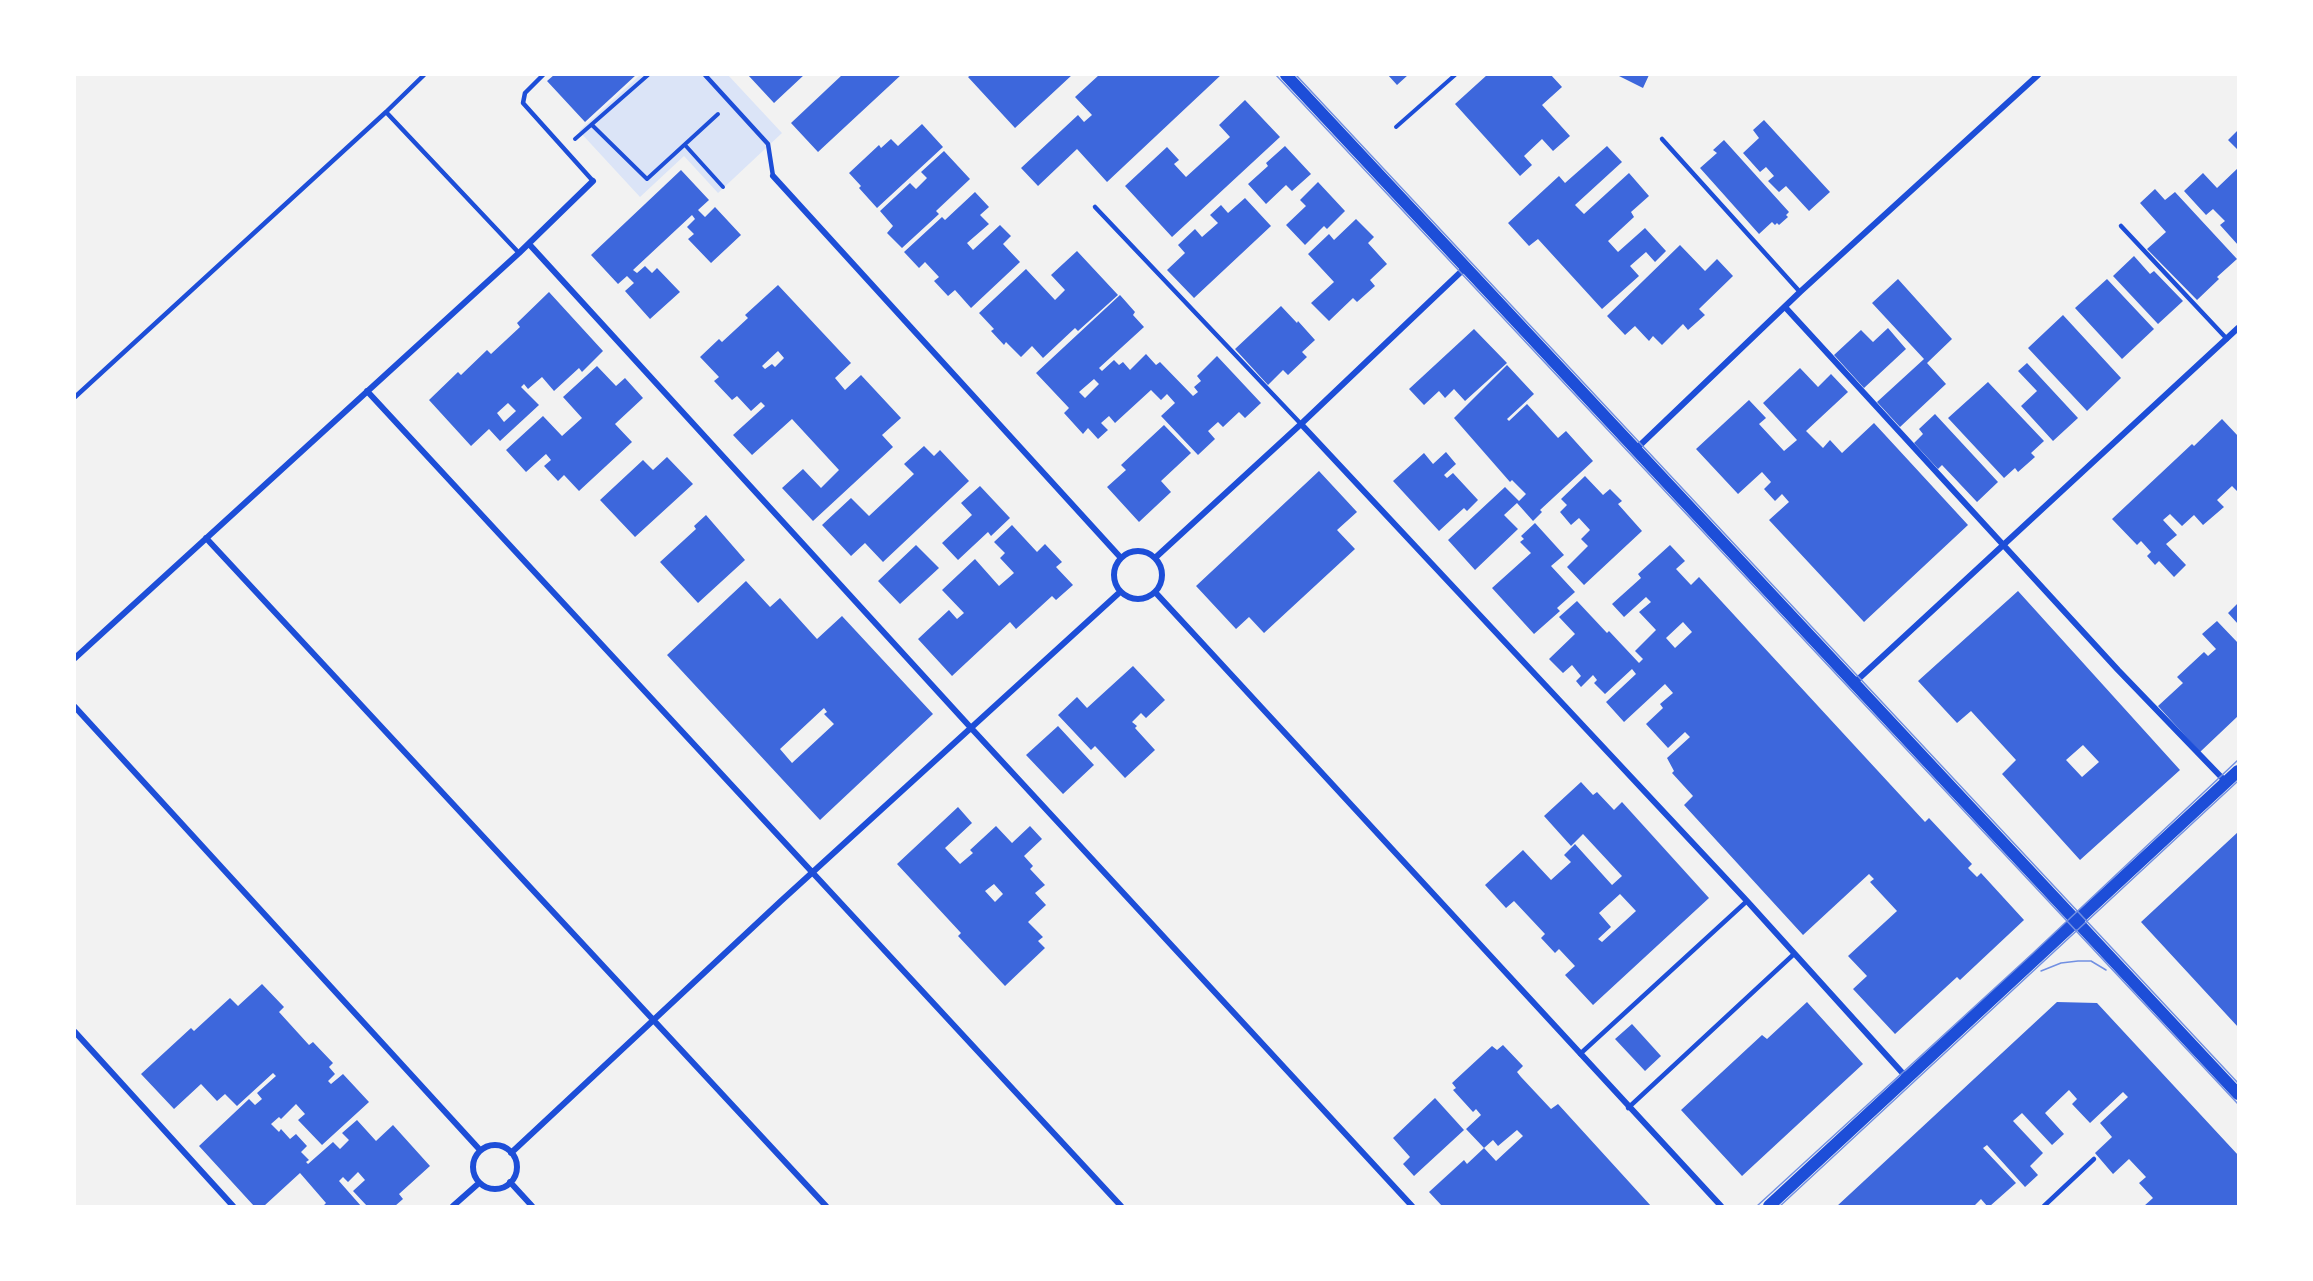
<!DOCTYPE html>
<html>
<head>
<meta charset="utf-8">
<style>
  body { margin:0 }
  #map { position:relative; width:2313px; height:1281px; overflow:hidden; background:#f2f2f2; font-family:"Noto Sans",sans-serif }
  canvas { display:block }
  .frame { position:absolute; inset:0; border:76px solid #fff; pointer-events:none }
</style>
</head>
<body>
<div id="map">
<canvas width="2313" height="1281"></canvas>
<div class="frame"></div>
</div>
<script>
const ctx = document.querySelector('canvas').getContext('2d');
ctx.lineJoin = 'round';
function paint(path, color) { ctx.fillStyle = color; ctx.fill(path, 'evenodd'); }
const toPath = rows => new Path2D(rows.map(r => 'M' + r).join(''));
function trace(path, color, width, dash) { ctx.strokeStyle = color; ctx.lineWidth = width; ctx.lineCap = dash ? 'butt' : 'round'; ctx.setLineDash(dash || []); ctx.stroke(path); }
const green = toPath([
  [640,75,728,75,782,133,718,193,684,156,640,197,579,131]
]);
const building = toPath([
  [554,75,636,75,585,122,547,81],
  [748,75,804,75,774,103],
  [842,75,901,75,818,152,791,123],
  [971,75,1072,75,1015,128,968,77],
  [1099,75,1221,75,1107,182,1077,149,1038,186,1021,168,1078,115,1084,122,1092,115,1075,97],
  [1388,75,1408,75,1397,85],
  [1487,75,1551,75,1562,87,1542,105,1570,136,1553,151,1542,139,1524,156,1532,165,1520,176,1455,104],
  [1617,75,1649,75,1643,88],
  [1245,100,1280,137,1172,237,1125,186,1167,147,1179,160,1174,164,1186,177,1230,137,1219,125],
  [1764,120,1830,192,1809,211,1786,186,1779,192,1768,181,1774,176,1766,167,1760,172,1743,153,1759,138,1753,130],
  [922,124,943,147,877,208,859,188,861,186,849,173,879,145,881,148,891,139,898,146],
  [2238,130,2238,150,2228,140],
  [1724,140,1789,212,1786,215,1788,217,1779,225,1777,223,1775,225,1772,222,1759,234,1700,168,1717,153,1713,150],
  [1285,146,1311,174,1292,191,1286,185,1266,204,1248,184,1268,166,1266,163],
  [1607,146,1622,162,1575,205,1584,214,1629,173,1649,196,1631,212,1634,217,1608,241,1618,252,1645,228,1666,251,1655,262,1646,252,1630,266,1639,276,1602,309,1538,239,1529,246,1508,223,1559,176,1565,183],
  [944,151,970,179,936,211,939,214,902,248,887,233,893,226,880,211,910,183,916,189,927,178,921,172],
  [2238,168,2238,245,2220,225,2225,221,2213,209,2206,215,2184,191,2203,173,2217,188],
  [681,170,709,200,698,210,705,217,715,207,741,235,711,263,688,239,694,234,687,227,695,219,692,215,633,270,637,273,645,266,652,273,657,268,680,292,650,319,625,291,634,283,627,276,618,284,591,255],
  [1318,182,1345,211,1327,229,1324,226,1305,245,1286,225,1306,206,1300,200],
  [2155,189,2165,200,2175,192,2237,259,2217,277,2219,279,2197,300,2147,249,2166,232,2140,203],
  [975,192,989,207,980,215,989,224,967,243,973,250,1000,225,1011,236,1003,244,1020,262,971,308,955,290,948,296,934,281,939,277,925,262,919,268,904,252,942,217,945,220],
  [1245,198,1271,226,1194,298,1167,270,1185,253,1178,245,1195,229,1202,237,1218,223,1210,215,1221,205,1228,213],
  [1356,219,1374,237,1368,243,1387,264,1370,280,1375,286,1357,302,1353,298,1329,321,1311,303,1334,282,1308,254,1329,234,1334,240],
  [1680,245,1705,271,1717,259,1733,276,1699,309,1705,315,1688,330,1683,324,1662,345,1653,336,1649,341,1635,326,1625,335,1607,316],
  [1077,251,1118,295,1078,331,1075,328,1043,358,1032,346,1021,357,1006,342,1004,345,991,331,994,329,979,313,1026,269,1055,300,1065,290,1051,275],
  [2134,256,2150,274,2154,271,2183,301,2158,324,2113,276],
  [1898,279,1952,339,1927,363,1946,384,1900,427,1877,402,1924,359,1872,303],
  [2107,279,2154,329,2122,359,2075,308],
  [778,285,851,363,835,378,845,390,861,375,901,418,882,435,893,447,813,521,782,488,803,469,821,488,839,470,792,419,752,455,733,435,765,406,761,402,751,411,737,396,732,400,714,381,719,377,700,357,719,339,722,342,748,318,745,315],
  [778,351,784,358,775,367,772,364,765,369,762,366],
  [549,292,603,351,582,372,579,368,554,391,542,377,528,389,524,384,521,387,539,405,500,441,489,429,471,446,429,400,458,372,461,375,487,350,491,354,520,327,517,323],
  [508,403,516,411,504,422,497,413],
  [1120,295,1135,312,1133,315,1144,327,1099,368,1102,371,1114,360,1119,365,1123,362,1130,370,1146,354,1156,365,1160,362,1193,396,1198,392,1194,387,1201,381,1197,376,1217,356,1261,403,1245,418,1239,412,1223,427,1218,422,1208,431,1215,439,1198,455,1161,416,1175,403,1167,394,1161,400,1151,390,1115,423,1109,416,1101,423,1108,430,1098,439,1088,428,1083,434,1064,413,1069,408,1036,373],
  [1094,379,1099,384,1085,398,1079,392],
  [1281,306,1297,323,1298,321,1315,340,1302,352,1307,357,1288,375,1283,370,1268,385,1235,349],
  [2063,315,2121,378,2087,411,2028,348],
  [1888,328,1906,349,1864,388,1834,355,1861,330,1873,342],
  [1474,329,1507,363,1465,401,1454,389,1445,398,1439,391,1424,405,1409,389],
  [2027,363,2078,418,2053,441,2021,406,2037,391,2018,371],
  [1507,365,1534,394,1507,419,1509,421,1527,404,1558,438,1566,431,1593,461,1540,510,1542,512,1533,521,1517,503,1504,515,1518,529,1475,570,1448,540,1505,487,1519,501,1526,494,1512,480,1510,482,1454,418],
  [597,366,616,386,625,378,643,398,615,424,632,442,579,491,564,475,558,481,544,466,551,460,546,454,526,472,506,450,543,416,562,436,582,418,563,397],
  [1800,368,1818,387,1831,374,1848,392,1806,431,1823,448,1830,440,1842,453,1874,423,1968,525,1864,622,1769,520,1789,502,1782,494,1775,501,1764,489,1771,482,1762,472,1738,494,1696,449,1749,400,1766,418,1759,424,1784,451,1797,440,1763,403],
  [1988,382,2044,441,2031,453,2035,457,2018,472,2015,468,2004,478,1948,418],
  [1935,414,1998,482,1977,502,1942,465,1938,469,1914,443,1923,434,1919,429],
  [2222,419,2238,436,2238,492,2232,486,2217,500,2224,507,2203,525,2194,515,2182,526,2170,514,2163,520,2177,535,2166,544,2186,565,2174,577,2159,561,2155,565,2147,556,2151,552,2141,541,2137,545,2112,519,2192,444,2194,446],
  [1164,425,1191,453,1161,481,1171,492,1139,522,1107,487,1126,470,1121,465],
  [924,446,934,456,940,450,969,481,883,562,865,543,851,556,822,525,851,498,869,516,914,474,904,464],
  [1446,452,1456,464,1444,475,1447,478,1453,473,1478,500,1467,511,1464,508,1439,531,1393,481,1424,453,1433,464],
  [667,457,693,484,635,537,600,500,643,460,653,470],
  [1319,471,1357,512,1337,530,1355,549,1264,633,1249,617,1236,629,1196,586],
  [1585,476,1603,495,1610,489,1622,501,1618,504,1642,531,1584,585,1567,567,1588,546,1581,539,1590,530,1579,518,1571,525,1560,512,1567,505,1561,499],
  [980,486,1010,518,991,536,988,532,958,560,942,543,972,515,961,503],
  [706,515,745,560,698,603,660,562,696,529,694,526],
  [1535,523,1564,555,1551,566,1575,592,1557,608,1560,611,1534,634,1492,588,1531,553,1520,542,1524,539,1521,536],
  [1012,525,1037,552,1045,544,1062,562,1056,567,1073,585,1056,600,1052,596,1016,629,1010,622,952,676,918,639,949,610,957,619,964,613,942,590,975,559,999,586,1014,573,1000,558,1005,553,994,542],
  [916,545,939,568,900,604,878,581],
  [1670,545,1685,561,1676,569,1691,585,1699,577,1925,822,1929,818,1972,864,1968,868,1977,877,1981,873,2024,920,1960,980,1957,977,1895,1034,1853,989,1867,976,1848,956,1897,911,1870,882,1874,879,1869,874,1803,935,1684,805,1693,796,1672,773,1674,771,1667,758,1690,737,1685,732,1668,748,1646,724,1663,708,1660,704,1673,693,1665,684,1624,722,1606,702,1636,674,1632,669,1605,694,1594,683,1597,680,1593,675,1581,687,1576,681,1581,676,1572,665,1563,673,1549,659,1575,634,1559,617,1577,601,1607,633,1609,631,1639,663,1643,659,1635,651,1656,630,1639,612,1651,602,1646,597,1624,617,1612,604,1641,578,1638,574],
  [1683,622,1692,632,1675,648,1666,638],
  [746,581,770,607,780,598,817,639,842,616,933,714,820,820,667,655],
  [824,708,827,712,824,714,834,724,792,763,780,749],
  [2018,591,2180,770,2080,860,2002,774,2016,760,1971,711,1957,723,1918,681],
  [2083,745,2099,762,2082,777,2066,760],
  [2238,603,2238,624,2228,613],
  [2217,621,2238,643,2238,716,2200,752,2158,706,2183,683,2177,677,2204,652,2208,656,2216,649,2202,634],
  [1133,666,1165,700,1146,718,1141,713,1132,722,1137,726,1135,728,1155,750,1125,778,1095,746,1091,750,1058,715,1077,697,1087,708],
  [1058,726,1094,765,1063,794,1026,755],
  [1581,782,1593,795,1597,792,1614,810,1622,802,1709,898,1593,1005,1565,975,1575,966,1559,949,1555,953,1541,938,1545,934,1514,901,1506,908,1485,885,1523,850,1551,880,1571,862,1564,855,1575,844,1612,885,1622,876,1583,834,1571,846,1544,816],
  [1620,894,1636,911,1602,942,1598,939,1611,927,1599,913],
  [958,807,972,823,945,848,960,864,973,853,970,850,996,826,1012,843,1030,826,1042,839,1024,856,1033,866,1030,869,1045,885,1035,893,1046,905,1028,922,1043,937,1038,941,1045,948,1005,986,958,936,961,933,897,864],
  [994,884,1003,894,995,902,985,891],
  [2238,832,2238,1027,2141,922],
  [262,984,284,1007,279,1012,309,1045,313,1042,333,1063,329,1067,335,1074,328,1081,331,1084,343,1074,369,1102,322,1145,298,1120,305,1114,296,1104,281,1119,279,1117,271,1124,279,1132,281,1129,290,1139,296,1134,307,1146,301,1152,309,1160,306,1162,308,1164,333,1142,340,1149,349,1140,342,1133,357,1120,376,1141,393,1125,430,1166,399,1194,403,1199,395,1206,367,1206,353,1191,365,1180,358,1172,348,1182,343,1177,339,1181,361,1206,323,1206,326,1203,300,1173,264,1206,254,1206,199,1146,249,1099,255,1105,262,1099,257,1093,276,1076,273,1073,237,1106,225,1094,217,1101,201,1084,174,1109,141,1074,191,1028,194,1031,230,998,238,1006],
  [1807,1002,1863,1064,1742,1176,1681,1110,1762,1035,1767,1039],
  [2057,1002,2097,1003,2238,1155,2238,1206,2144,1206,2153,1198,2139,1183,2146,1177,2129,1159,2113,1174,2095,1153,2112,1137,2100,1123,2128,1097,2123,1092,2090,1123,2072,1104,2077,1099,2069,1090,2045,1113,2064,1134,2052,1145,2022,1113,2013,1121,2043,1153,2030,1166,2038,1175,2025,1187,1987,1145,1983,1148,2016,1183,1990,1206,1987,1206,1981,1199,1974,1206,1837,1206],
  [1632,1024,1661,1056,1645,1071,1615,1039],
  [1503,1045,1523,1066,1517,1072,1521,1077,1551,1109,1558,1104,1651,1206,1442,1206,1429,1192,1464,1160,1467,1164,1484,1148,1496,1161,1523,1136,1517,1130,1498,1146,1493,1140,1484,1148,1466,1129,1481,1115,1476,1109,1473,1112,1453,1090,1456,1088,1452,1083,1492,1046,1497,1050],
  [1435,1098,1464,1130,1414,1176,1403,1164,1410,1157,1393,1138]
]);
const path = toPath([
  [592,125,647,179,718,114],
  [1396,127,1455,75],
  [575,139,648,75],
  [685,145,723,187]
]);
const service = toPath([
  [543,75,525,93,523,103,593,181],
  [705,75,768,144,773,176],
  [386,112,519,253],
  [1662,139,1800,292],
  [1095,207,1301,424],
  [2121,226,2227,339],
  [75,397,386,112,424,75],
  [1580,1054,1747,901],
  [1628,1108,1794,954],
  [2044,1206,2094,1159]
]);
const minor = toPath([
  [773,176,1121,558],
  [529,244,972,729,1412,1206],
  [1785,307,2118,670,2226,782],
  [367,391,1121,1206],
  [1301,424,1747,901,1907,1078],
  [1636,449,1800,292,2038,75],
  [206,538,826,1206],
  '1114 575a24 24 0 1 1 48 0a24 24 0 1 1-48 0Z',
  [1155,558,1301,424,1466,267],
  [1155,592,1721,1206],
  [75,658,519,253,593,181],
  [1854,683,2238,328],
  [75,707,480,1150],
  [75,1032,233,1206],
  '473 1167a22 22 0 1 1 44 0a22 22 0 1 1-44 0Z',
  [511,1153,781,901,1120,592],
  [510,1182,532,1206],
  [453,1206,479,1183]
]);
const secondary = toPath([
  [1286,75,2238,1094],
  [1769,1206,2238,771]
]);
const tram = toPath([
  [1276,75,2238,1104],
  [1296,75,2238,1083],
  [2041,971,2061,963,2078,961,2091,961,2106,970],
  [1757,1206,2032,954,2238,760],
  [1780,1206,2238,781]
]);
paint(green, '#dbe4f7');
paint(building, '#3d67dc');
trace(path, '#1d4ed8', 4);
trace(service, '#1d4ed8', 4.5);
trace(minor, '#1d4ed8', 6);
trace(secondary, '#1d4ed8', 12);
trace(tram, '#7290e2', 1.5);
</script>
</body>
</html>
